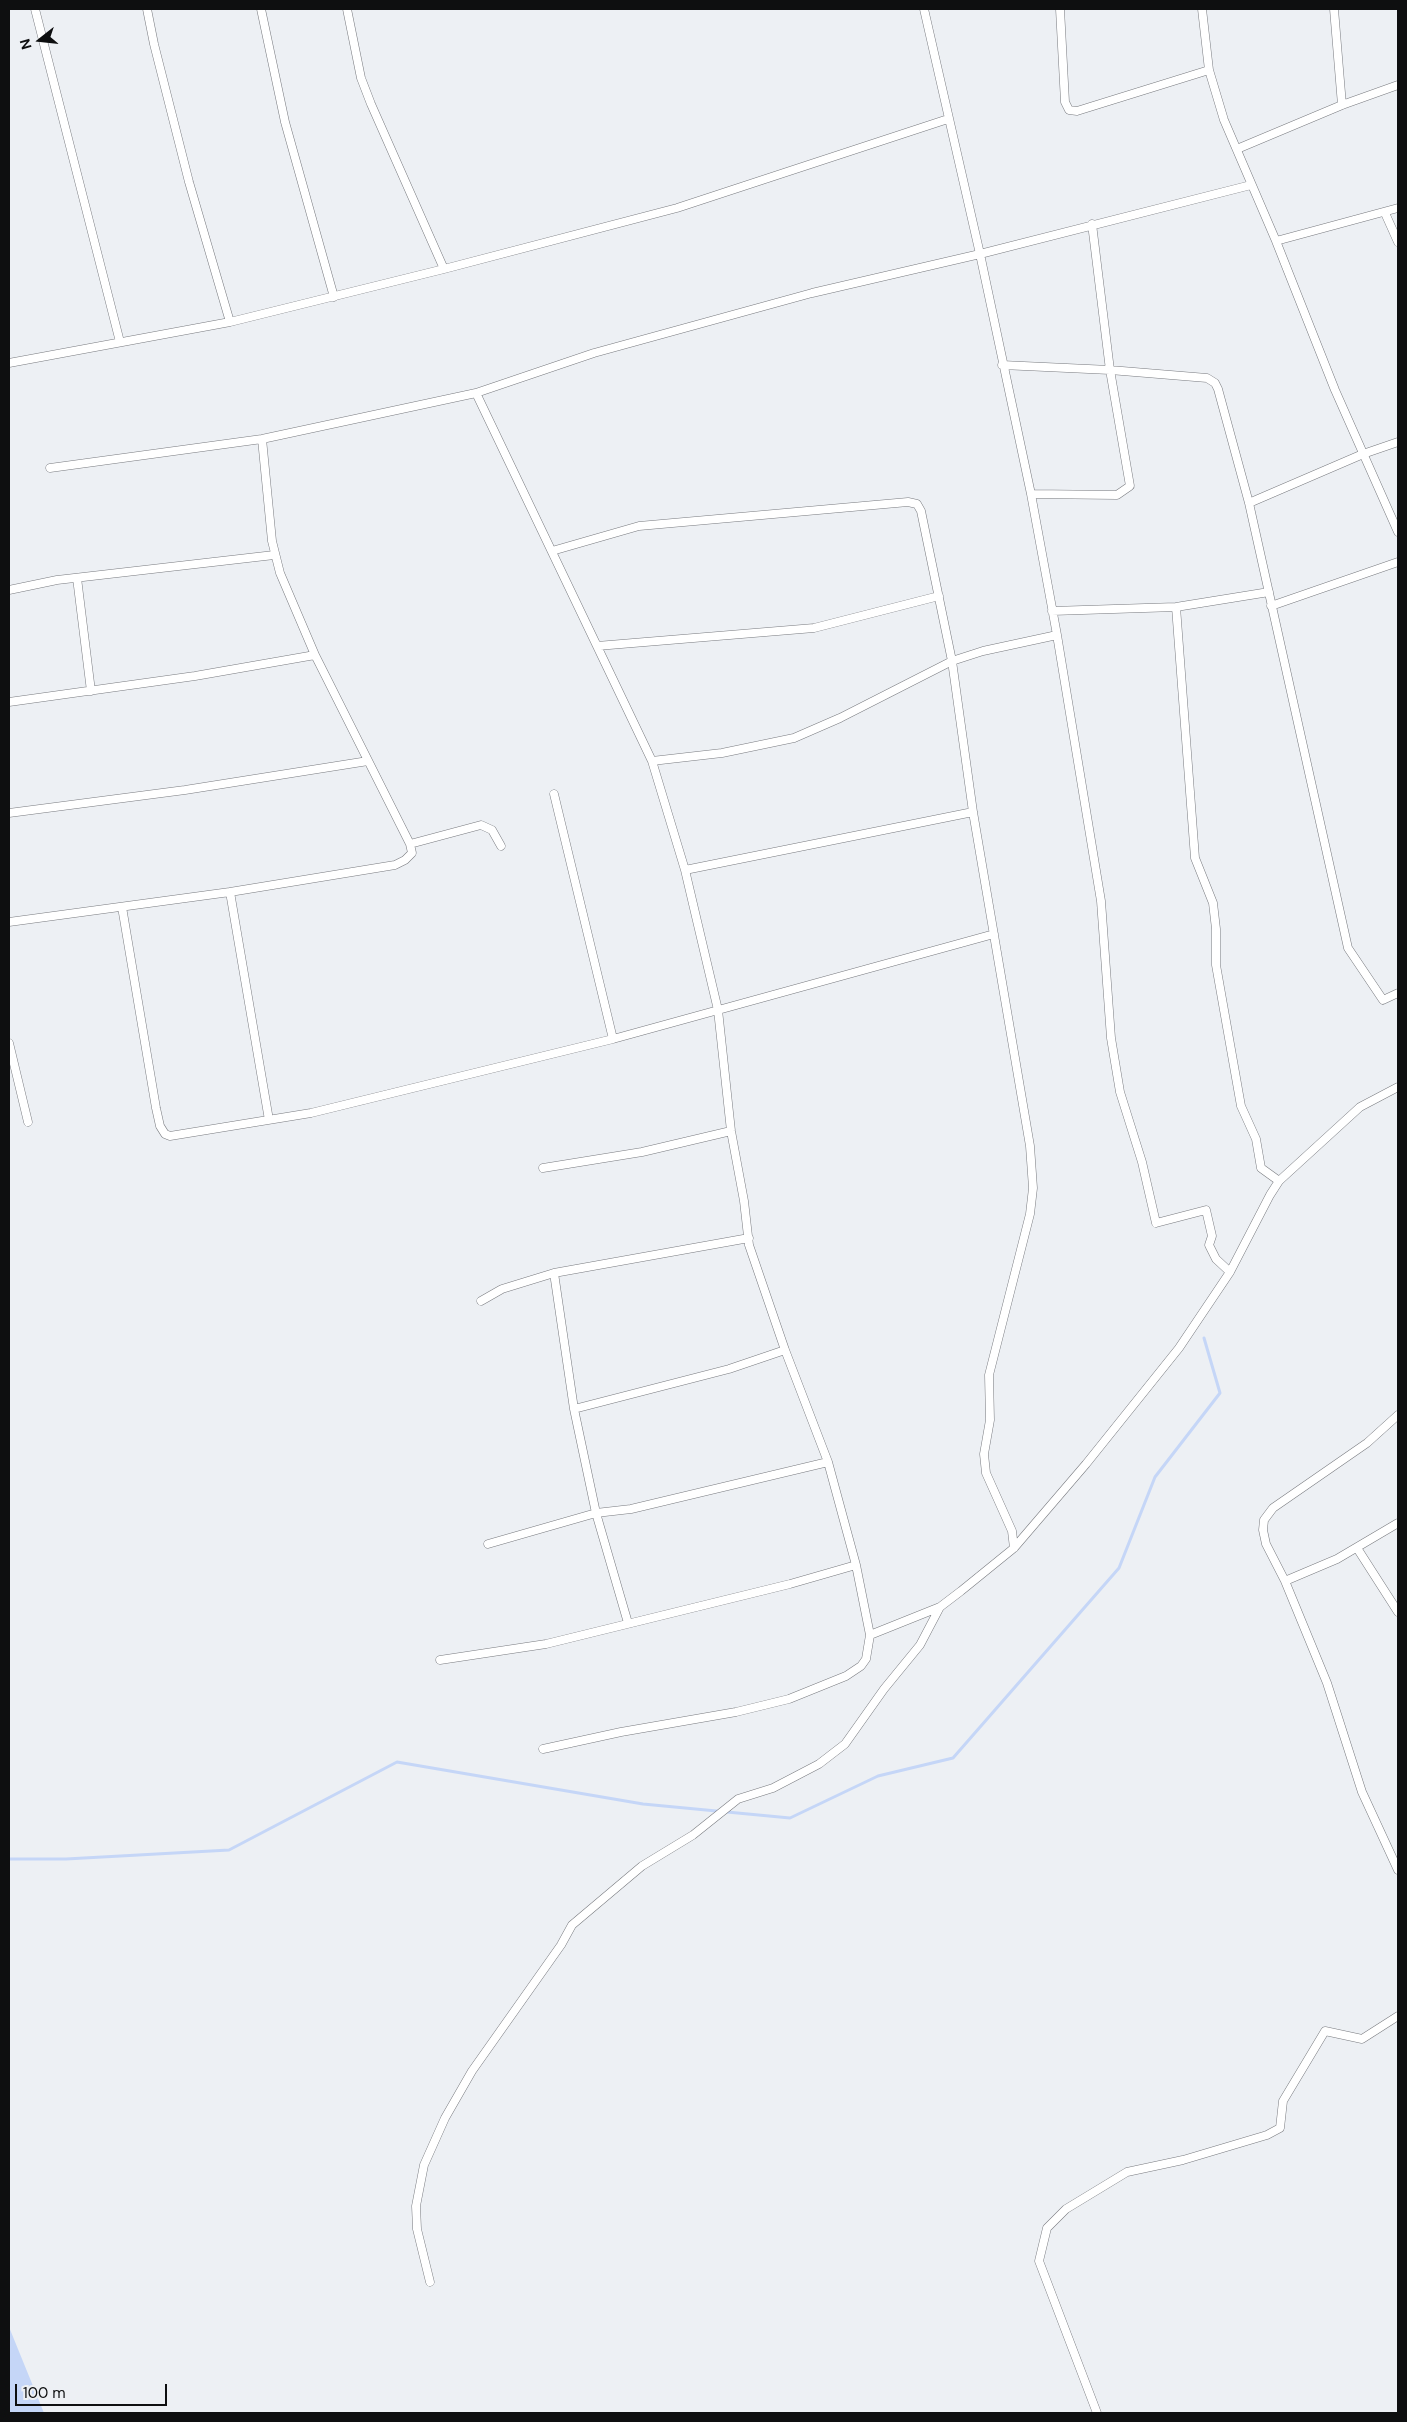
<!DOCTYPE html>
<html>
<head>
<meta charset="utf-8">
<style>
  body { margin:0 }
  #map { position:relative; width:1407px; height:2422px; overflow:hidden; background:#edf0f4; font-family:"DM Sans",sans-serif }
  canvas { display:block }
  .frame { position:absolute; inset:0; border:10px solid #0e0f10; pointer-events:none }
  .north { position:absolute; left:15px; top:15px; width:50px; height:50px; -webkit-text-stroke:4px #edf0f4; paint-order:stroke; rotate:254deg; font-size:14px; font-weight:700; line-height:20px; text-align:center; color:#0e0f10 }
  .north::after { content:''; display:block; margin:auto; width:18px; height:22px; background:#0e0f10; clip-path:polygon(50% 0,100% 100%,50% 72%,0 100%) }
  .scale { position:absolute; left:15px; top:2384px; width:152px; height:22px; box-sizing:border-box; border:2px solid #0e0f10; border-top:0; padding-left:6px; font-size:15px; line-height:18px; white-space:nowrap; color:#0e0f10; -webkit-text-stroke:4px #edf0f4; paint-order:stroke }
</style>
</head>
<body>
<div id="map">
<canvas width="1407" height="2422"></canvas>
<div class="frame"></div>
<div class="north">N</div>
<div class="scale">100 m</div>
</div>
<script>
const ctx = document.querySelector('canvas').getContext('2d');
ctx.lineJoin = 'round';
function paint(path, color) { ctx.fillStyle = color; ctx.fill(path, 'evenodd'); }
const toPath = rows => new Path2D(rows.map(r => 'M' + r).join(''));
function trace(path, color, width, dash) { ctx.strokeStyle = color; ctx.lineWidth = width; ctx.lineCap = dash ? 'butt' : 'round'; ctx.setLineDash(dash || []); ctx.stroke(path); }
const water = toPath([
  [9,2327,44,2413,9,2413]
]);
const stream = toPath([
  [9,1859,66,1859,229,1850,397,1762,643,1804,790,1818,878,1776,953,1758,1119,1568,1155,1477,1220,1393,1204,1338]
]);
const street = toPath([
  [35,9,120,342],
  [147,9,154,44,189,182,230,322],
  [261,9,285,122,334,297],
  [347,9,361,78,371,104,444,269],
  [924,9,980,254,1031,494,1057,635,1101,901,1111,1038,1120,1092,1142,1162,1156,1223,1206,1210,1212,1236,1209,1245,1216,1259,1230,1272],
  [1060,9,1065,102,1069,110,1077,111,1209,70],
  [1202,9,1209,70,1224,120,1276,241,1335,390,1398,532],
  [1334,9,1342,105],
  [1237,149,1342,105,1398,85],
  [1385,213,1398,242],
  [1276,241,1398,208],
  [9,363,230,322,444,269,677,208,948,119],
  [1002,365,1110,370,1207,378,1215,383,1218,389,1249,503,1348,948,1383,1000,1398,993],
  [476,393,652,761,685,870,718,1010,731,1131,744,1201,749,1245,785,1350,828,1462,856,1565,870,1635],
  [50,468,262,439,476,393,594,353,812,293,980,254,1251,185],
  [1031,494,1117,495,1130,486,1110,370,1092,224],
  [1249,503,1363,454,1398,442],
  [552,551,639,526,908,502,917,504,921,511,952,661,973,812,1030,1146,1033,1188,1030,1214,989,1375,990,1420,984,1454,986,1473,1012,1531,1014,1548],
  [77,578,91,691],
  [9,590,57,580,274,555],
  [1271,606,1398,562],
  [1176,607,1195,858,1213,903,1216,929,1216,965,1241,1106,1256,1139,1261,1168,1279,1181],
  [1052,611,1176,607,1269,592],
  [597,646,814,628,939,596],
  [9,702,195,676,315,655],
  [652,761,722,753,794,738,840,718,952,661,983,651,1057,635],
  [554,794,613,1039],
  [9,813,185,790,368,761],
  [410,844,481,825,492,830,501,846],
  [685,870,973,812],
  [230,892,269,1120],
  [122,907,156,1108,160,1126,165,1134,170,1136,311,1113,613,1039,994,934],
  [9,922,230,892,395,865,405,860,412,853,410,844,315,655,280,573,272,541,262,439],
  [9,1043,28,1122],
  [543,1168,642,1152,731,1131],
  [554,1273,574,1409,596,1513,628,1623],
  [481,1301,502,1289,554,1273,749,1238],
  [574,1409,729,1369,785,1350],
  [1398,1415,1367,1443,1273,1508,1264,1520,1263,1530,1266,1544,1285,1581,1327,1683,1362,1792,1398,1870],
  [488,1544,596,1513,631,1509,828,1462],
  [1357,1548,1398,1612],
  [1285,1581,1337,1559,1398,1523],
  [440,1660,546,1644,790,1584,856,1565],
  [543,1749,621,1732,736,1712,789,1699,846,1676,861,1666,866,1659,870,1635,940,1607,961,1591,1014,1548,1086,1464,1179,1348,1230,1272,1270,1195,1279,1181,1360,1107,1398,1087],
  [430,2282,417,2229,416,2206,424,2165,445,2118,472,2071,561,1945,572,1925,642,1866,693,1835,738,1799,773,1788,819,1764,845,1744,884,1689,920,1645,940,1607],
  [1097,2413,1039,2261,1047,2228,1066,2209,1127,2172,1183,2160,1267,2135,1280,2128,1283,2101,1325,2031,1362,2039,1398,2016]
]);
paint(water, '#c5d6f7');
trace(stream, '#c5d6f7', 3);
trace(street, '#787a7f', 9);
trace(street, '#fff', 8);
</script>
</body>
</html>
